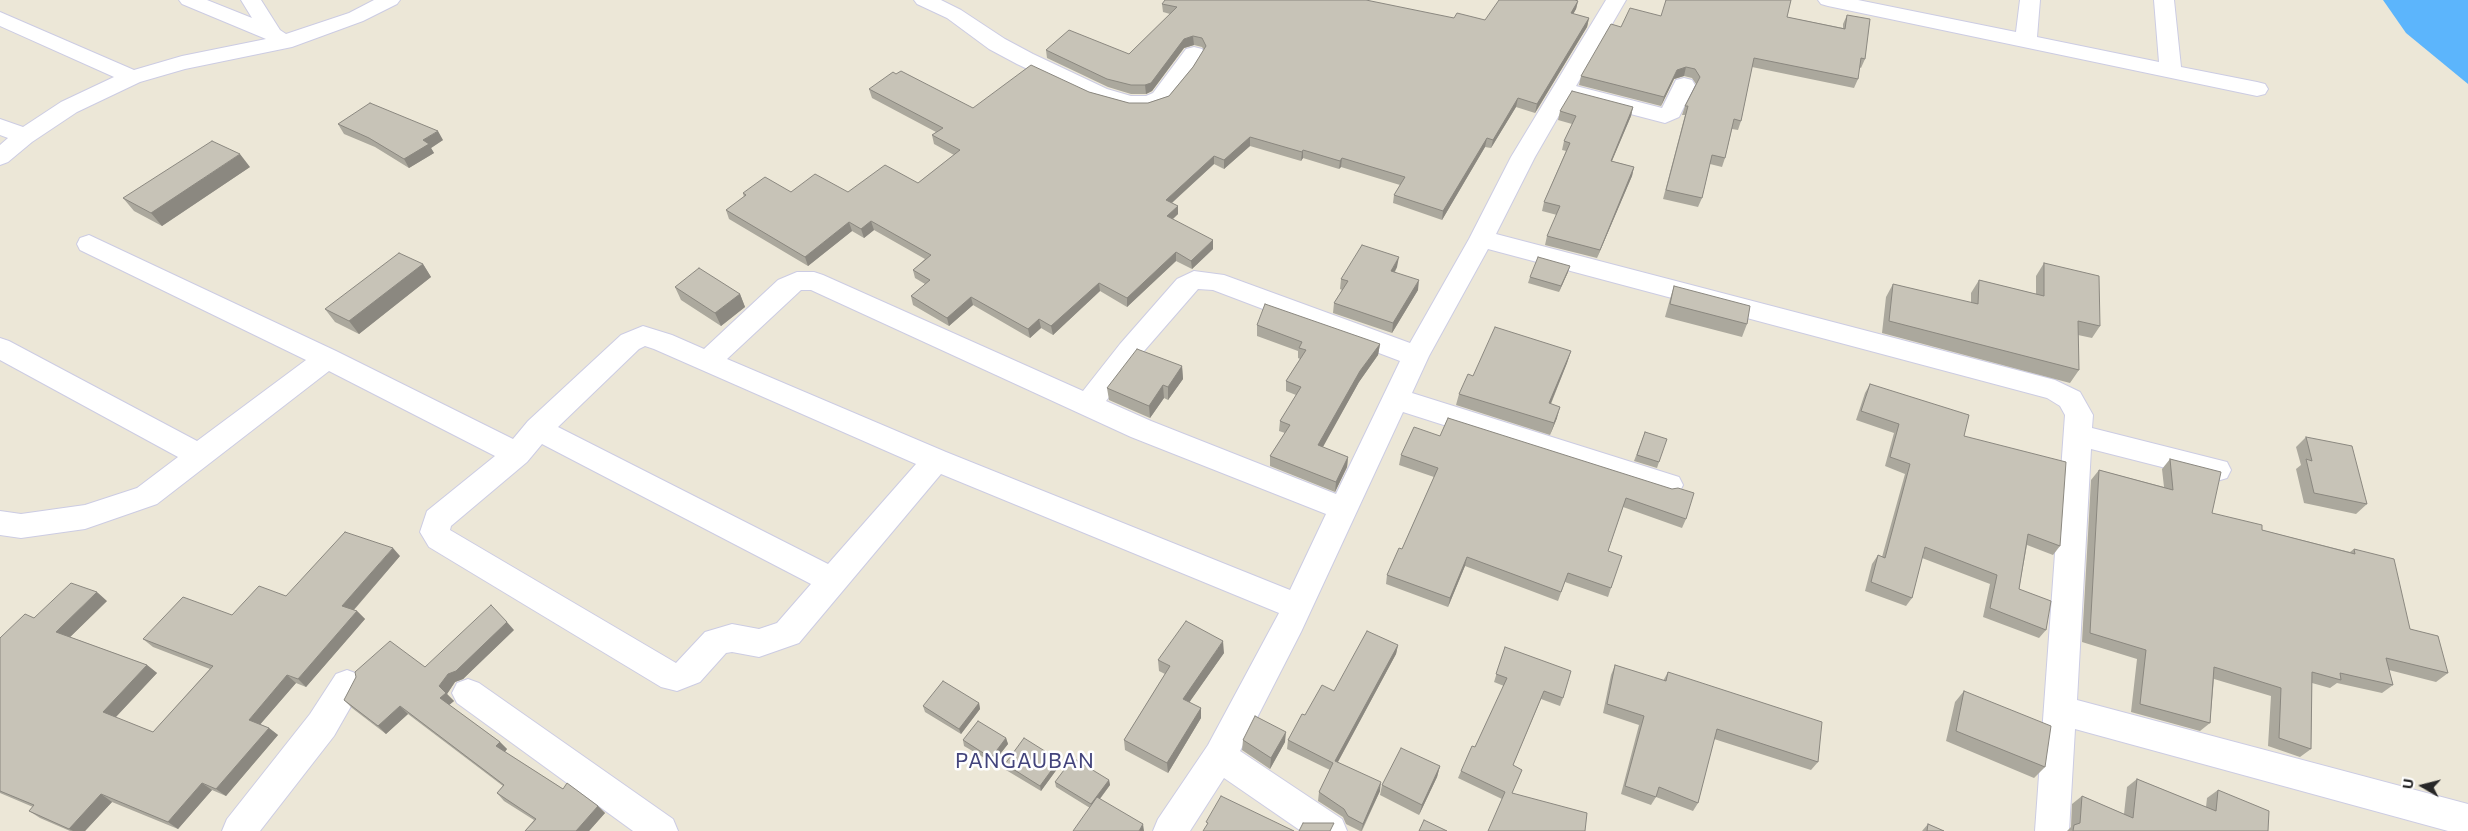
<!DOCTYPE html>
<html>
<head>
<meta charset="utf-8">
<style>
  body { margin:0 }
  #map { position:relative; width:2468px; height:831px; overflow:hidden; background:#ece7d7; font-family:Commissioner,sans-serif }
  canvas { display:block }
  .north { position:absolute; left:2398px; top:761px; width:50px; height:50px; -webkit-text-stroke:4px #fff; paint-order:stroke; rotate:278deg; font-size:14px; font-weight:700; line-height:20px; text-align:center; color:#272727 }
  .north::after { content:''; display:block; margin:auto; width:18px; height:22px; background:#272727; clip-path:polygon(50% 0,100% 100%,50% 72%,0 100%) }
</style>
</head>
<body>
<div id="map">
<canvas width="2468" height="831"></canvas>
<div class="north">U</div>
</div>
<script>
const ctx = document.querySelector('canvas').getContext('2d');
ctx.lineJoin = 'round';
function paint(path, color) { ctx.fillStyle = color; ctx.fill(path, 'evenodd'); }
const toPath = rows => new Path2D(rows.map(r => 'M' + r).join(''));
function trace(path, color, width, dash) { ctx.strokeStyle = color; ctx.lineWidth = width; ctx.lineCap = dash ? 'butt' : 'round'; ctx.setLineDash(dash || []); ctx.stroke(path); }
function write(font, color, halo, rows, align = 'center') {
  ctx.font = font + ' Commissioner,sans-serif'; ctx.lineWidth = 5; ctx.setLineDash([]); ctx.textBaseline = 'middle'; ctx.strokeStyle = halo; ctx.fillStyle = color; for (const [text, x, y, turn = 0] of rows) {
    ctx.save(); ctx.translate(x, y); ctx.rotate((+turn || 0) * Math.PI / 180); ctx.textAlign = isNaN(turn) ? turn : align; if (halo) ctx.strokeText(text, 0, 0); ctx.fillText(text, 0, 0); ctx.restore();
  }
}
const water = toPath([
  [2383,0,2468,0,2468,84,2406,33]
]);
const minor = toPath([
  [179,0,207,0,252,18,241,0,261,0,280,30,286,34,349,13,374,0,400,0,397,4,363,21,292,47,185,69,140,82,77,112,32,142,8,162,0,165,0,145,8,138,0,135,0,119,23,127,61,102,114,77,0,26,0,12,134,70,182,56,266,39,182,4,179,0],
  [914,0,941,0,961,10,1005,39,1033,54,1107,89,1131,96,1146,96,1153,93,1186,49,1194,47,1202,49,1205,54,1192,75,1169,103,1148,110,1130,110,1091,99,1017,64,989,49,947,18,917,4,914,0],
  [1606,0,1626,0,1576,86,1662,108,1676,80,1684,78,1692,80,1695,85,1679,117,1665,123,1569,98,1535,157,1496,234,2055,380,2080,392,2093,415,2092,428,2227,462,2231,470,2227,478,2217,481,2091,449,2077,700,2468,804,2468,831,2448,831,2075,729,2069,831,2035,831,2065,415,2060,406,2047,398,1488,249,1429,356,1412,393,1679,477,1683,485,1679,493,1669,497,1403,412,1301,632,1240,751,1342,819,1347,831,1301,831,1224,778,1190,831,1153,831,1158,819,1208,745,1279,613,941,474,799,643,759,657,732,652,726,653,700,682,677,691,661,687,429,547,420,532,427,511,495,456,329,371,157,504,85,529,21,538,0,535,0,511,21,514,85,505,137,488,178,457,0,360,0,338,9,341,197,441,306,360,80,250,77,244,80,238,89,235,336,351,513,439,528,421,621,335,643,326,672,335,704,349,778,280,797,272,814,272,823,275,1083,391,1120,344,1177,279,1194,271,1224,275,1410,343,1469,239,1511,157,1606,0],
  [1198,289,1213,290,1400,361,1336,494,1151,421,1106,401,1138,358,1198,289],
  [801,290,811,290,1131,437,1326,514,1290,590,946,452,727,359,801,290],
  [645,346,654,349,916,464,828,564,558,427,639,349,645,346],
  [542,444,811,584,777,623,759,629,732,624,705,632,676,663,450,530,451,526,527,462,542,444],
  [1818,0,1858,0,2016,32,2020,0,2040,0,2037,37,2159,62,2154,0,2174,0,2181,67,2257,82,2265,84,2268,89,2265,94,2257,96,1828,6,1821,4,1818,0],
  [347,670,358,674,363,684,358,694,334,736,260,831,222,831,227,819,310,714,336,674,347,670],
  [468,679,479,683,673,819,678,831,633,831,457,703,452,693,457,683,468,679]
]);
const wall = toPath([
  [1577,0,1578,1,1576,9,1573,14,1589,18,1587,27,1535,113,1516,107,1491,148,1485,147,1442,220,1393,203,1394,195,1400,185,1341,167,1339,169,1303,158,1301,161,1250,146,1224,169,1214,164,1172,203,1178,206,1178,214,1173,219,1213,249,1192,269,1176,261,1127,307,1100,291,1053,335,1041,328,1030,338,973,305,949,326,913,305,911,296,925,284,915,278,913,270,925,259,874,230,864,238,852,231,808,266,729,219,726,210,744,197,743,193,791,192,848,192,918,183,954,155,934,144,932,135,936,132,872,98,869,89,973,108,1089,92,1129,103,1148,103,1169,96,1193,67,1204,50,1202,47,1194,45,1184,48,1152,91,1146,94,1131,94,1108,87,1047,58,1046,50,1129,54,1170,14,1163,12,1162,4,1454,18,1485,20],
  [1847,15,1865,59,1861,68,1859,67,1858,79,1854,88,1752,67,1741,121,1738,130,1732,129,1725,158,1722,167,1710,164,1702,198,1698,207,1663,199,1685,115,1682,115,1685,106,1696,84,1692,78,1684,76,1674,79,1661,106,1579,85,1581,76,1621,27,1787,17,1843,28,1843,24],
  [1633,107,1631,116,1612,161,1634,167,1632,176,1597,258,1545,245,1547,236,1557,215,1542,211,1544,202,1566,151,1562,150,1564,141,1572,124,1558,120,1560,111],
  [338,124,443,140,431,148,434,153,409,168,375,147,344,134],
  [250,167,162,226,134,211,123,198],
  [2044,263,2100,326,2092,338,2078,335,2079,370,2070,383,1882,333,1886,297,1893,284,1971,303,1971,293,1979,280,2036,294,2036,276],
  [423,264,431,277,359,334,335,322,325,309],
  [1397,267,1395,272,1418,290,1392,333,1333,313,1334,303,1342,290,1340,289,1341,279],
  [1568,272,1559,292,1528,283,1530,277],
  [1674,286,1747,324,1742,337,1665,317,1670,299],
  [675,287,740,294,745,307,721,326,681,300],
  [1257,325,1380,344,1378,355,1359,382,1322,447,1348,457,1347,467,1335,492,1270,466,1270,456,1285,433,1279,431,1280,421,1296,395,1286,391,1286,381,1300,359,1298,358,1298,351,1257,336],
  [1571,351,1567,363,1551,404,1557,418,1550,435,1456,405,1459,394,1473,376],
  [1182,366,1183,379,1168,400,1164,398,1150,418,1109,400,1107,388],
  [1870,384,1964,436,2060,546,2053,555,2027,545,2019,589,2046,630,2039,638,1983,617,1990,584,1922,558,1912,598,1906,606,1865,591,1872,564,1878,555,1882,557,1905,474,1885,466,1894,433,1856,420,1865,393],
  [1448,418,1686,519,1682,528,1623,507,1608,551,1611,588,1608,597,1565,582,1558,601,1465,566,1448,607,1386,584,1387,575,1402,549,1434,477,1399,465,1401,455,1440,436],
  [1645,432,1659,462,1657,468,1634,461],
  [2306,437,2367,504,2356,514,2304,503,2296,469,2301,465,2296,447],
  [2170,459,2212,513,2262,530,2350,552,2354,549,2410,629,2448,673,2436,682,2389,670,2393,685,2382,693,2337,683,2330,688,2312,683,2311,749,2300,757,2268,746,2271,696,2214,679,2210,723,2200,731,2131,712,2137,659,2082,642,2091,480,2099,470,2164,487,2162,469],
  [400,556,354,610,357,611,365,619,306,687,296,683,260,724,269,728,278,735,226,796,212,790,178,829,112,802,85,831,70,831,40,818,29,811,33,807,0,793,0,638,34,618,107,601,70,637,147,665,157,673,115,718,153,732,210,669,153,647,143,639,232,615],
  [514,630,463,679,455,682,447,694,454,701,449,705,500,742,507,749,505,752,563,789,598,806,605,813,589,831,525,831,534,820,504,801,497,793,503,786,408,714,386,734,352,708,344,700],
  [1398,645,1396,654,1338,762,1380,791,1362,831,1360,831,1346,824,1343,817,1318,801,1319,792,1330,770,1287,749,1288,740,1305,715,1334,691],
  [1505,647,1563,698,1560,706,1541,699,1513,765,1522,770,1502,799,1458,778,1461,771,1475,747,1504,686,1494,682],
  [1224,653,1189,702,1201,708,1201,718,1168,773,1125,750,1124,740,1165,674,1159,671,1158,660],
  [1615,665,1663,681,1668,672,1818,762,1811,770,1714,739,1698,803,1693,811,1656,797,1651,805,1621,794,1639,725,1603,713,1611,675],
  [1964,691,2045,767,2034,778,1946,741,1955,702],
  [979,703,980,709,961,734,925,712,923,706],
  [1006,738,1008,744,993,763,964,746,963,740],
  [1243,740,1285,742,1270,769,1242,750],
  [1059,760,1060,765,1041,791,1006,770,1005,764],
  [1440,766,1437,777,1419,815,1380,795,1382,785],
  [2137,779,2206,807,2207,798,2218,790,2268,831,2067,831,2071,827,2072,804,2082,796,2124,814,2127,787],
  [1109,780,1110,785,1100,799,1090,808,1056,787,1055,782],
  [1928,824,1944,831,1922,831]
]);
const shadedWall = toPath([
  [1578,1,1576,9,1569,22,1571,13],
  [1589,18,1587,27,1535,113,1537,104],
  [1193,36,1194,45,1184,48,1152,91,1146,94,1145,85,1184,39],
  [1686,67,1684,76,1674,79,1661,106,1664,97,1677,70],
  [1518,98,1516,107,1491,148,1493,140],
  [1633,107,1631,116,1608,170,1611,161],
  [438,131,443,140,431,148,434,153,409,168,404,159,423,140],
  [1250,137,1250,146,1224,169,1224,160],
  [1487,138,1485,147,1442,220,1443,211],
  [1303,150,1303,158,1301,161,1302,152],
  [240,154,250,167,162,226,151,213],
  [1214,156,1214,164,1166,208,1166,200],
  [1342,158,1341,167,1339,169,1340,161],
  [1634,167,1632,176,1597,258,1600,250],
  [1178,206,1178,214,1167,224,1167,216],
  [871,221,874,230,864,238,861,229],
  [849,222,852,231,808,266,805,257],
  [1213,240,1213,249,1192,269,1191,261],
  [1176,252,1176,261,1127,307,1127,298],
  [1399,257,1397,267,1389,281,1391,271],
  [423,264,431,277,359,334,349,321],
  [1570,266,1568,272,1559,292,1561,286],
  [1419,280,1418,290,1392,333,1393,323],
  [1099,283,1100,291,1053,335,1051,326],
  [740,294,745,307,721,326,715,313],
  [971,297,973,305,949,326,947,318],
  [1039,319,1041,328,1030,338,1028,329],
  [1380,344,1378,355,1359,382,1318,456,1318,445,1360,371],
  [1571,351,1567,363,1546,415,1549,403],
  [1182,366,1183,379,1168,400,1168,387],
  [1163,385,1164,398,1150,418,1149,406],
  [1560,407,1557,418,1550,435,1554,423],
  [1348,457,1347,467,1335,492,1336,482],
  [393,548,400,556,350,614,342,606],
  [1467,557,1465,566,1448,607,1450,598],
  [97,592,107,601,67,640,56,632],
  [357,611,365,619,306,687,298,679],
  [507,622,514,630,463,679,455,682,447,694,454,701,448,706,440,698,439,686,448,674],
  [1223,641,1224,653,1184,710,1183,699],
  [1398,645,1396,654,1334,769,1335,761],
  [147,665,157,673,113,720,103,712],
  [287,675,296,683,258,727,249,720],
  [979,703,980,709,961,734,959,729],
  [400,706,408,714,386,734,378,726],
  [1201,708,1201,718,1168,773,1167,763],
  [269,728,278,735,226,796,216,789],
  [1286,732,1285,742,1270,769,1271,758],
  [1006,738,1008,744,993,763,991,758],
  [500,742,507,749,503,754,496,746],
  [1059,760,1060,765,1041,791,1040,786],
  [1440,766,1437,777,1419,815,1422,805],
  [1109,780,1110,785,1092,809,1091,804],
  [1381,782,1380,791,1361,831,1363,824],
  [202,783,212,790,178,829,168,822],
  [101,794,112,802,85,831,73,831,69,829],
  [598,806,605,813,589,831,576,831],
  [1143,824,1144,831,1139,831]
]);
const building = toPath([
  [1165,0,1366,0,1454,18,1457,13,1485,20,1499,0,1575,0,1578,1,1571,13,1589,18,1537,104,1518,98,1493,140,1487,138,1443,211,1394,195,1405,177,1342,158,1340,161,1303,150,1302,152,1250,137,1224,160,1214,156,1166,200,1178,206,1167,216,1213,240,1191,261,1176,252,1127,298,1099,283,1051,326,1039,319,1028,329,971,297,947,318,911,296,930,280,913,270,931,255,871,221,861,229,849,222,805,257,726,210,746,195,743,193,765,177,791,192,815,174,848,192,885,165,918,183,960,150,932,135,943,128,869,89,893,72,896,74,901,71,973,108,1031,65,1089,92,1129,103,1148,103,1169,96,1193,67,1206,46,1202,38,1193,36,1184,39,1151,83,1145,85,1131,85,1107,79,1046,50,1069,30,1129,54,1177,7,1162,4,1165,0],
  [1666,0,1791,0,1787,17,1845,29,1847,15,1870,19,1865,59,1861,58,1858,79,1754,58,1741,121,1734,119,1725,158,1712,155,1702,198,1666,190,1688,106,1685,106,1700,77,1695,69,1686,67,1677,70,1664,97,1581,76,1611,24,1621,27,1630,8,1661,16,1666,0],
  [1572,91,1633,107,1611,161,1634,167,1600,250,1547,236,1560,206,1544,202,1570,143,1564,141,1576,116,1560,111,1572,91],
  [370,103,438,131,423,140,429,144,404,159,369,138,338,124,370,103],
  [212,141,240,154,151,213,123,198,212,141],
  [1362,245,1399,257,1391,271,1419,280,1393,323,1334,303,1348,281,1341,279,1362,245],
  [399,253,423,264,349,321,325,309,399,253],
  [1538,257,1570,266,1561,286,1530,277,1538,257],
  [2044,263,2099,276,2100,326,2078,321,2079,370,1889,321,1893,284,1978,304,1979,280,2044,296,2044,263],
  [699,268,740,294,715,313,675,287,699,268],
  [1674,286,1750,306,1747,324,1670,304,1674,286],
  [1265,304,1380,344,1360,371,1318,445,1348,457,1336,482,1270,456,1290,425,1280,421,1301,387,1286,381,1306,350,1299,348,1302,342,1257,325,1265,304],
  [1495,327,1571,351,1549,403,1560,407,1554,423,1459,394,1468,374,1473,376,1495,327],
  [1137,349,1182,366,1168,387,1163,385,1149,406,1107,388,1137,349],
  [1870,384,1969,415,1964,436,2066,462,2060,546,2028,534,2019,589,2051,601,2046,630,1990,608,1997,575,1925,547,1912,598,1871,582,1878,555,1885,558,1910,464,1890,457,1899,424,1861,411,1870,384],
  [1448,418,1672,489,1678,488,1694,493,1686,519,1626,498,1608,551,1622,556,1611,588,1568,573,1561,592,1467,557,1450,598,1387,575,1399,548,1402,549,1438,468,1401,455,1414,427,1440,436,1448,418],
  [1645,432,1667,439,1659,462,1637,455,1645,432],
  [2306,437,2352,446,2367,504,2314,493,2306,459,2312,461,2306,437],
  [2170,459,2221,472,2212,513,2262,525,2262,530,2355,554,2354,549,2394,559,2410,629,2438,636,2448,673,2386,658,2393,685,2340,673,2341,680,2312,672,2311,749,2279,738,2281,688,2214,667,2210,723,2140,704,2146,650,2090,633,2099,470,2173,490,2170,459],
  [345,532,393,548,342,606,357,611,298,679,287,675,249,720,269,728,216,789,202,783,168,822,101,794,69,829,29,811,34,805,0,791,0,638,25,614,34,618,71,583,97,592,56,632,147,665,103,712,153,732,213,666,143,639,183,597,232,615,259,586,286,596,345,532],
  [491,605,507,622,456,671,448,674,439,686,446,693,440,698,500,742,496,746,563,789,567,783,598,806,576,831,525,831,536,819,497,793,504,785,400,706,378,726,344,700,356,677,355,672,390,641,425,667,491,605],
  [1186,621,1223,641,1183,699,1201,708,1167,763,1124,740,1170,666,1158,660,1186,621],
  [1367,631,1398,645,1335,761,1381,782,1363,824,1348,816,1344,809,1319,792,1333,763,1288,740,1302,714,1305,715,1322,685,1334,691,1367,631],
  [1505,647,1571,671,1563,698,1544,691,1513,765,1522,770,1512,793,1587,813,1585,831,1488,831,1505,792,1461,771,1472,746,1475,747,1507,678,1496,674,1505,647],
  [1615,665,1666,681,1668,672,1822,722,1818,762,1717,729,1698,803,1659,787,1656,797,1625,786,1644,716,1607,704,1615,665],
  [943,681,979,703,959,729,923,706,943,681],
  [1964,691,2051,726,2045,767,1956,731,1964,691],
  [1255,716,1286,732,1271,758,1243,740,1255,716],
  [978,721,1006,738,991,758,963,740,978,721],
  [1024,738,1059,760,1040,786,1005,764,1024,738],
  [1401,748,1440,766,1422,805,1382,785,1401,748],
  [1073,758,1109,780,1091,804,1055,782,1073,758],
  [2137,779,2216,811,2218,790,2269,811,2268,831,2073,831,2074,825,2080,823,2082,796,2133,818,2137,779],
  [1221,796,1294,831,1203,831,1208,823,1206,822,1221,796],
  [1097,797,1143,824,1139,831,1073,831,1097,797],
  [1424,820,1447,831,1419,831,1424,820],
  [1303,823,1334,823,1330,831,1299,831,1303,823],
  [1928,824,1944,831,1927,831,1928,824]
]);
const nearQuarternames = [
  ["PANGAUBAN",1025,761]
];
paint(water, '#5cb5fc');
trace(minor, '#cccce3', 2);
paint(minor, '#fff');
paint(wall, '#aba89d');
paint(shadedWall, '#8b8880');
paint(building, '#c7c3b7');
trace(building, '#8b8880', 1);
ctx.letterSpacing = '1px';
write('21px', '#43447c', '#fff', nearQuarternames);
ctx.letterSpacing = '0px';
</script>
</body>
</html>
